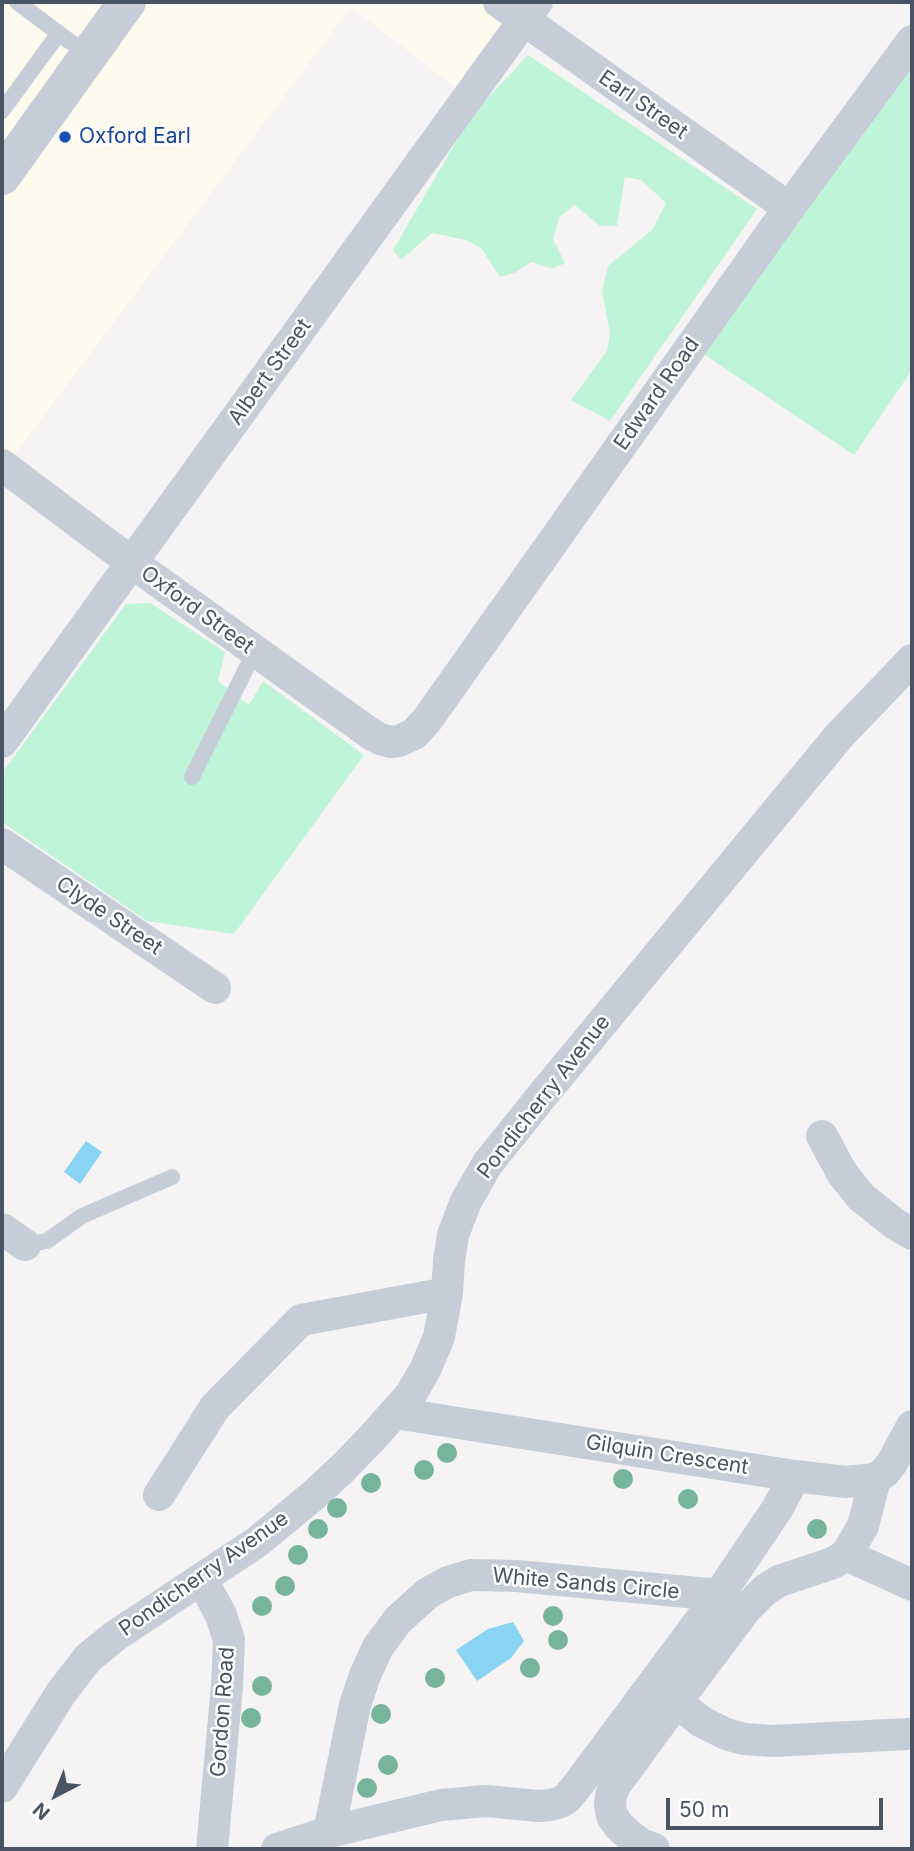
<!DOCTYPE html>
<html>
<head>
<meta charset="utf-8">
<style>
  body { margin:0 }
  #map { position:relative; width:914px; height:1851px; overflow:hidden; background:#f5f3f3; font-family:Inter,sans-serif }
  canvas { display:block }
  .frame { position:absolute; inset:0; border:4px solid #485363; pointer-events:none }
  .north { position:absolute; left:21px; top:1760px; width:70px; height:70px; -webkit-text-stroke:5px #fff; paint-order:stroke; rotate:222deg; font-size:19px; font-weight:700; line-height:28px; text-align:center; color:#485363 }
  .north::after { content:''; display:block; margin:auto; width:24px; height:32px; background:#485363; clip-path:polygon(50% 0,100% 100%,50% 72%,0 100%) }
  .scale { position:absolute; left:666px; top:1798px; width:217px; height:32px; box-sizing:border-box; border:4px solid #485363; border-top:0; padding-left:9px; font-size:21px; line-height:24px; white-space:nowrap; color:#485363; -webkit-text-stroke:5px #fff; paint-order:stroke }
</style>
</head>
<body>
<div id="map">
<canvas width="914" height="1851"></canvas>
<div class="frame"></div>
<div class="north">N</div>
<div class="scale">50 m</div>
</div>
<script>
const ctx = document.querySelector('canvas').getContext('2d');
ctx.lineJoin = 'round';
function paint(path, color) { ctx.fillStyle = color; ctx.fill(path, 'evenodd'); }
const toPath = rows => new Path2D(rows.map(r => 'M' + r).join(''));
function trace(path, color, width, dash) { ctx.strokeStyle = color; ctx.lineWidth = width; ctx.lineCap = dash ? 'butt' : 'round'; ctx.setLineDash(dash || []); ctx.stroke(path); }
function write(font, color, halo, rows, align = 'center') {
  ctx.font = font + ' Inter,sans-serif'; ctx.lineWidth = 5; ctx.setLineDash([]); ctx.textBaseline = 'middle'; ctx.strokeStyle = halo; ctx.fillStyle = color; for (const [text, x, y, turn = 0] of rows) {
    ctx.save(); ctx.translate(x, y); ctx.rotate((+turn || 0) * Math.PI / 180); ctx.textAlign = isNaN(turn) ? turn : align; if (halo) ctx.strokeText(text, 0, 0); ctx.fillText(text, 0, 0); ctx.restore();
  }
}
const commercial = toPath([
  [2,2,499,2,524,20,468,97,351,7,2,471]
]);
const green = toPath([
  [528,55,757,209,610,421,571,400,607,351,610,333,602,291,608,266,652,230,666,203,641,180,625,177,617,226,600,226,575,205,560,216,553,239,565,263,552,269,532,262,514,273,500,277,481,248,466,240,432,233,401,260,393,250,471,116],
  [912,61,912,370,854,455,702,353],
  [150,603,225,652,218,681,249,705,263,681,364,755,234,934,147,921,2,822,2,773,126,604]
]);
const water = toPath([
  [86,1141,102,1152,80,1184,64,1172],
  [513,1622,524,1641,511,1658,477,1681,456,1650,488,1629]
]);
const service = toPath([
  [17,2,88,55],
  [2,111,59,33],
  [192,777,255,651],
  [25,1245,47,1241,82,1216,172,1177]
]);
const minor = toPath([
  [499,2,789,208],
  [2,465,131,562,371,734,380,739,391,742,399,741,414,734,427,720,789,208,912,41],
  [2,742,537,2],
  [2,844,215,988],
  [822,1136,842,1173,861,1197,895,1224,912,1234],
  [2,1229,25,1245],
  [395,1413,795,1476,846,1482,875,1479,885,1472,892,1463,912,1426],
  [159,1495,215,1407,301,1320,447,1293],
  [846,1555,912,1585],
  [202,1580,221,1615,229,1640,227,1686,212,1849],
  [676,1702,702,1722,726,1734,744,1739,773,1741,907,1734],
  [2,1787,61,1693,88,1658,115,1636,257,1542,314,1495,344,1467,372,1438,411,1394,425,1370,439,1337,447,1293,449,1261,453,1235,466,1201,488,1163,541,1097,839,736,912,660],
  [329,1832,441,1805,486,1801,538,1806,551,1805,561,1802,567,1798,577,1786,719,1595],
  [277,1849,329,1832,355,1705,365,1675,378,1647,398,1620,428,1593,448,1582,471,1575,517,1576,719,1595,777,1509,795,1476],
  [654,1849,641,1844,629,1835,619,1826,612,1816,610,1805,611,1795,616,1784,676,1702,746,1609,765,1590,779,1581,833,1563,846,1555,863,1526,875,1479]
]);
const tertiary = toPath([
  [2,176,127,2]
]);
const trees = [
  [447,1453],
  [424,1470],
  [623,1479],
  [371,1483],
  [688,1499],
  [337,1508],
  [318,1529],
  [817,1529],
  [298,1555],
  [285,1586],
  [262,1606],
  [553,1616],
  [558,1640],
  [530,1668],
  [435,1678],
  [262,1686],
  [381,1714],
  [251,1718],
  [388,1765],
  [367,1788]
];
const markers = [
  [65,137,7,"#1a4fb4"]
];
const streetNames = [
  ["Earl Street",643,105,35],
  ["Albert Street",270,372,-54],
  ["Edward Road",657,394,-55],
  ["Oxford Street",197,610,36],
  ["Clyde Street",109,916,34],
  ["Pondicherry Avenue",544,1097,-52],
  ["Gilquin Crescent",667,1455,9],
  ["Pondicherry Avenue",204,1574,-35],
  ["White Sands Circle",586,1584,5],
  ["Gordon Road",223,1712,-86]
];
const transitNames = [
  ["Oxford Earl",79,137]
];
paint(commercial, '#fefbee');
paint(green, '#c0f4d9');
paint(water, '#89d3f5');
trace(service, '#c6cdd8', 16);
trace(minor, '#c6cdd8', 32);
trace(tertiary, '#c6cdd8', 38);
ctx.fillStyle = '#76b59c';
for (const [x, y] of trees) { ctx.beginPath(); ctx.arc(x, y, 10, 0, 2 * Math.PI); ctx.fill(); }
for (const [x, y, r, color] of markers) { const dot = new Path2D(); dot.arc(x, y, r, 0, 2 * Math.PI); ctx.fillStyle = color; ctx.fill(dot); trace(dot, '#fff', 2.5); }
write('21px', '#485363', '#fff', streetNames);
write('21px', '#164399', '#fff', transitNames, 'left');
</script>
</body>
</html>
